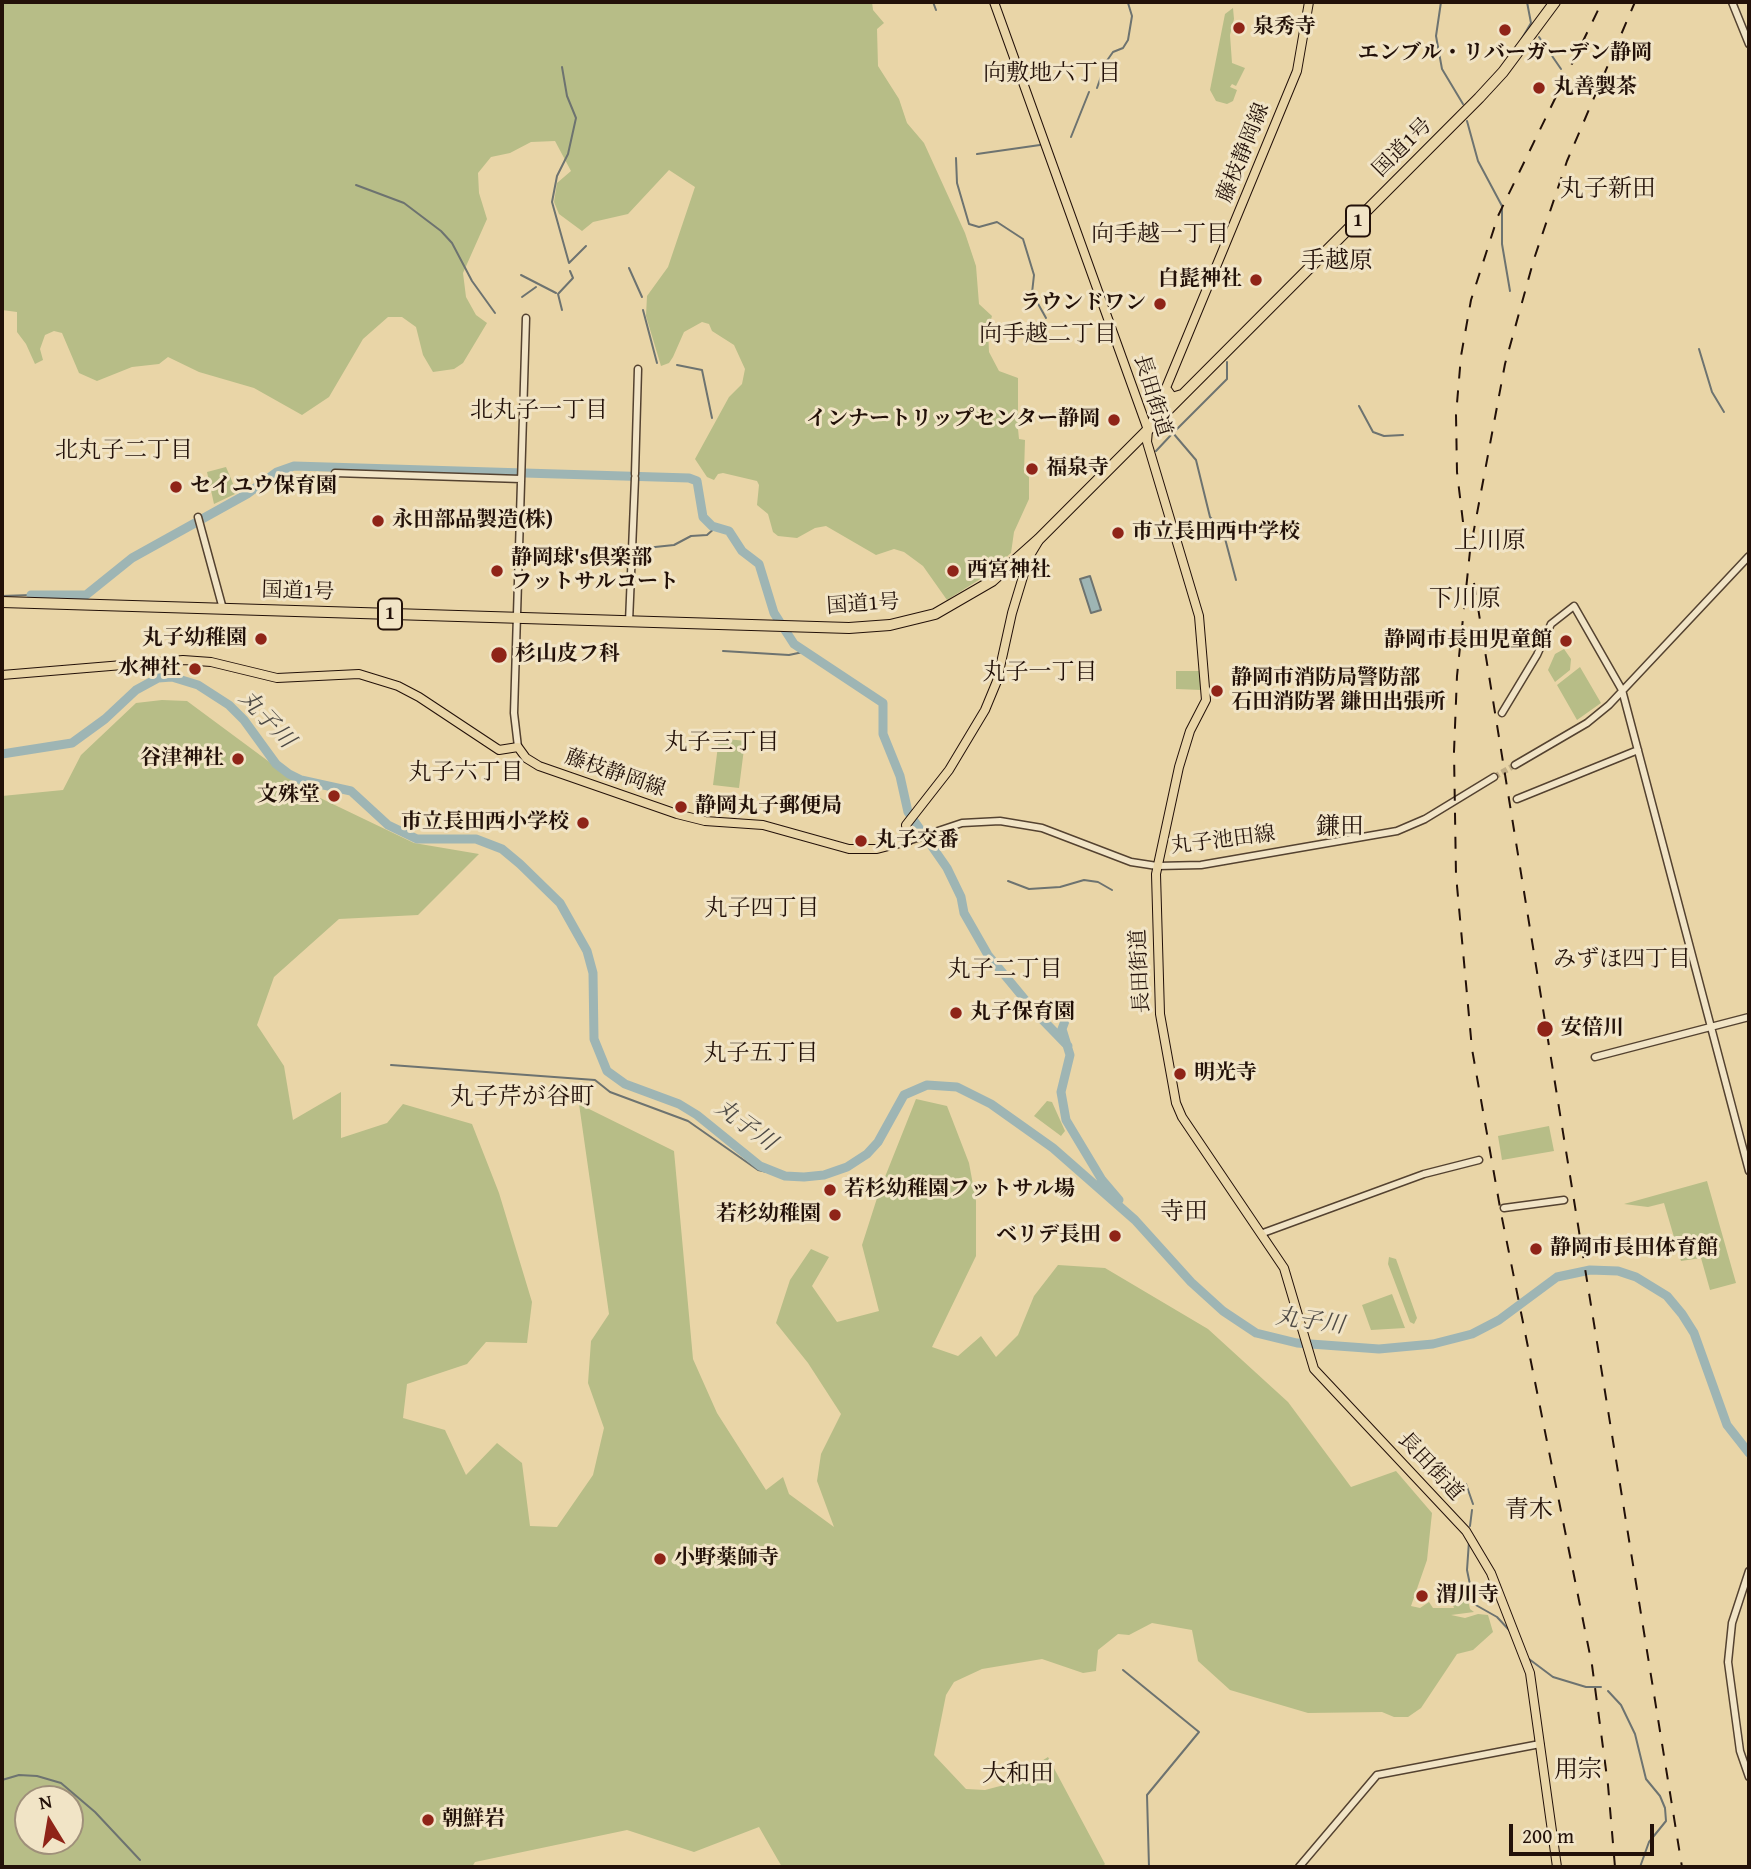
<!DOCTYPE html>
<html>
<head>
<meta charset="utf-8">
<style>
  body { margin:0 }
  #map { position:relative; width:1751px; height:1869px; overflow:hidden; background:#e9d5a7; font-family:"Gentium Book Plus",serif }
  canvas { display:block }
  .frame { position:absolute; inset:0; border:4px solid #231109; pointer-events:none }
  .north { position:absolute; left:14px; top:1785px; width:70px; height:70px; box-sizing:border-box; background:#f1e4c6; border:2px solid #9f907a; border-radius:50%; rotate:349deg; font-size:19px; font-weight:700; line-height:28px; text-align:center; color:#231109 }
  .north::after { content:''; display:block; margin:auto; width:24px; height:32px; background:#8f2418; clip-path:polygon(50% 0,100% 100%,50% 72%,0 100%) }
  .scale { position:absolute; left:1509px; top:1824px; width:145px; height:32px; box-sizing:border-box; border:4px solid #231109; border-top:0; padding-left:9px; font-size:21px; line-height:24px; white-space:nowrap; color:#231109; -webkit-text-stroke:5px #f1e4c6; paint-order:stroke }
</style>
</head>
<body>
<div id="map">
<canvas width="1751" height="1869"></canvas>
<div class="frame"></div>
<div class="north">N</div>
<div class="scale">200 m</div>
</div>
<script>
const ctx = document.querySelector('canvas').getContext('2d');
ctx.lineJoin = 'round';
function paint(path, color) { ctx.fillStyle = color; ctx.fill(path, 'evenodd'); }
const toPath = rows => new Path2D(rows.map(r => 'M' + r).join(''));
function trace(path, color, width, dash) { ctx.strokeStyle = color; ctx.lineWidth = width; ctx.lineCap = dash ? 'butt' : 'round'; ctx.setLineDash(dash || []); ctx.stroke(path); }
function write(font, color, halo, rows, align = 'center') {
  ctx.font = font + ' "Gentium Book Plus","Noto Serif JP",serif'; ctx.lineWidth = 6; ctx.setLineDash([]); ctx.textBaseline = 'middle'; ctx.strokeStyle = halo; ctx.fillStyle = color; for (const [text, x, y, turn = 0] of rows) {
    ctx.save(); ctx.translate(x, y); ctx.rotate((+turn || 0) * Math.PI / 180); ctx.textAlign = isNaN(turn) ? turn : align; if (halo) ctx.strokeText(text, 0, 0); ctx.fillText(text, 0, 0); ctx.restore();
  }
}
const green = toPath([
  [2,2,872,2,873,10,884,23,877,29,878,66,899,99,907,123,924,143,965,233,976,266,979,304,992,316,988,329,989,352,999,371,1018,378,1018,429,1019,439,1025,440,1024,473,1029,477,1029,499,1014,532,1011,553,985,576,947,600,923,566,904,552,894,549,876,555,826,526,815,528,797,538,778,536,773,532,768,514,757,505,759,485,757,481,723,473,718,474,714,480,707,477,695,459,729,397,742,384,745,369,734,345,712,331,709,324,702,322,684,332,673,357,669,363,661,366,646,316,647,296,668,267,695,187,669,170,628,214,593,222,582,231,559,214,554,202,557,183,571,171,555,141,531,142,510,153,491,157,478,173,479,193,487,219,463,273,466,297,476,315,487,323,463,363,454,369,433,372,423,355,416,327,402,317,388,317,363,339,329,397,302,415,254,388,199,372,168,357,159,364,132,367,97,381,79,373,62,333,54,331,45,335,40,349,43,360,35,364,26,344,17,332,17,312,2,310],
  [1233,8,1234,19,1230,35,1232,63,1245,68,1236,86,1232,84,1230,87,1237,90,1233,101,1227,104,1216,101,1210,90,1225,14],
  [226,467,237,493,214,504,207,472],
  [1564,649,1571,659,1570,670,1555,682,1548,670,1555,654],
  [1580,667,1601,703,1577,720,1557,685],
  [1176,671,1202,671,1202,690,1176,689],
  [162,700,187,701,314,795,414,843,479,854,418,915,339,919,274,977,257,1025,284,1066,293,1120,341,1092,341,1138,387,1123,403,1104,472,1124,499,1193,532,1302,527,1343,486,1342,467,1364,407,1384,403,1418,445,1430,466,1475,497,1443,522,1463,530,1526,557,1527,593,1475,604,1428,588,1383,591,1341,609,1314,579,1104,674,1151,693,1359,717,1413,766,1490,783,1477,789,1494,834,1527,817,1481,821,1454,841,1414,808,1363,776,1323,790,1280,811,1249,829,1257,812,1286,837,1322,879,1311,862,1245,879,1192,916,1099,947,1106,969,1163,976,1201,976,1256,932,1347,958,1356,981,1336,996,1357,1018,1335,1034,1296,1058,1265,1105,1268,1208,1329,1288,1402,1351,1487,1396,1471,1432,1513,1427,1560,1411,1606,1420,1608,1429,1602,1433,1608,1454,1608,1448,1591,1460,1587,1462,1594,1466,1592,1470,1609,1474,1612,1451,1615,1465,1618,1478,1614,1488,1615,1493,1632,1473,1650,1457,1654,1421,1708,1408,1717,1394,1717,1382,1712,1308,1713,1230,1690,1198,1661,1192,1630,1152,1623,1129,1635,1118,1634,1098,1650,1096,1671,1083,1673,1042,1659,982,1669,954,1682,946,1695,934,1755,966,1789,985,1790,1004,1785,1048,1757,1105,1864,1102,1867,782,1867,759,1827,694,1852,627,1830,475,1862,472,1867,2,1867,2,796,63,790,81,755,136,703],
  [28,1799,70,1799,70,1841,28,1841],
  [719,738,745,741,739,788,713,785],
  [1047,1101,1052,1102,1065,1131,1061,1136,1034,1116],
  [1549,1126,1554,1151,1502,1160,1498,1136],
  [1707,1181,1736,1283,1710,1290,1701,1258,1681,1261,1664,1203,1648,1207,1624,1204],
  [1389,1257,1396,1259,1417,1318,1414,1324,1410,1322,1388,1264],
  [1392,1294,1405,1328,1371,1330,1362,1305]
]);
const water = toPath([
  [1090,576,1101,610,1091,613,1080,579,1090,576]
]);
const stream = toPath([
  [933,2,936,10],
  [1441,2,1436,36,1442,69,1463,104],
  [1539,37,1561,69],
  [1521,40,1531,23,1527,2],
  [562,67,567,96,576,118,568,154,557,176,552,202,569,263,586,246],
  [1097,88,1106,62,1113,52,1123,48,1128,40,1132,16,1128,3],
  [1467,121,1478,161,1502,206,1502,244,1510,291],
  [1071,137,1089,92],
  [977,154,1040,145],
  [956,158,957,183,969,224,979,227,997,222,1023,239,1034,275,1032,293,1046,318],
  [356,185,404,203,441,231,452,243,472,281,495,313],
  [629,268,642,297],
  [521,275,556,293],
  [522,297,536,287],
  [562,310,558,294,573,278,570,271],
  [643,310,657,363],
  [1699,349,1712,392,1724,412],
  [1227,362,1227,379,1173,433,1196,460,1210,517,1223,531,1236,580],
  [677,365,702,370,712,418],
  [1359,406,1373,432,1384,436,1403,435],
  [1156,451,1171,435],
  [636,549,674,545,691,536,707,535,716,527],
  [2,596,31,595],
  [723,651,789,655,803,652],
  [1008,881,1029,889,1060,887,1084,880,1098,882,1112,890],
  [391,1065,595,1080,610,1092,688,1121,758,1170,785,1176],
  [1415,1450,1424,1458],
  [1426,1461,1438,1474],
  [1442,1478,1447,1484,1466,1484,1473,1504],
  [1470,1526,1472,1510],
  [1469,1541,1467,1570,1474,1604,1497,1617,1510,1631],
  [1529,1659,1553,1677,1586,1687,1601,1687],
  [1123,1670,1199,1732,1147,1795,1149,1867],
  [1608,1691,1621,1705,1635,1734,1646,1779,1660,1796,1665,1808,1666,1821,1649,1842,1640,1867],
  [2,1780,19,1775,37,1776,61,1783,95,1812,140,1860]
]);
const river = toPath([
  [202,519,247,494,277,472,294,466,689,478,697,481,703,517,712,526,729,531,742,551,759,564,774,613,794,644,883,703,883,734,900,776,908,812,947,868,961,897,964,913,988,955,1036,1013,1068,1046],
  [31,595,86,595,132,558,195,523],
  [2,754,72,743,105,719,136,690,158,678,172,677,198,685,229,705,244,720,276,764,289,774,301,780,351,791,388,825,417,839,476,839,502,849,520,864,560,903,587,951,593,973,594,1039,607,1071,625,1084,679,1104,697,1115,760,1166,785,1176,804,1177,824,1175,847,1167,867,1154,878,1142,904,1095,927,1085,957,1087,991,1104,1053,1148,1135,1220,1191,1282,1223,1311,1256,1333,1297,1343,1379,1349,1433,1344,1472,1334,1499,1320,1557,1277,1590,1270,1618,1271,1636,1277,1667,1296,1682,1314,1694,1333,1727,1425,1749,1453],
  [1068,1013,1062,1029,1070,1055,1061,1092,1066,1120,1102,1180,1119,1200]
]);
const minorTunnel = toPath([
  [1494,777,1515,765]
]);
const minor = toPath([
  [1732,2,1749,44],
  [335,473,521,479],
  [635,474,638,369],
  [198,517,223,609],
  [629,622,635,478],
  [1502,713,1537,655,1551,624,1574,606,1622,690,1749,1171],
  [518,747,514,713,526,318],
  [1515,765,1587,723,1609,705,1749,556],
  [1517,799,1638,750],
  [908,841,962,823,1000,821,1042,828,1131,862,1157,866,1201,865,1397,831,1425,819,1494,777],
  [1595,1057,1749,1017],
  [1504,1208,1564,1200],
  [1263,1233,1424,1174,1479,1160],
  [1749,1571,1732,1623,1728,1662,1740,1751,1749,1777],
  [1299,1867,1377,1775,1540,1744]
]);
const major = toPath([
  [994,2,1148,430,1147,442,1199,616,1206,700,1190,731,1179,767,1156,874,1160,1014,1176,1103,1182,1117,1284,1268,1314,1369,1466,1531,1491,1573,1530,1673,1557,1867],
  [1151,424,1297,71,1309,2],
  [2,675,183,660,211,662,277,678,359,674,398,686,419,697,499,750,518,747,526,758,539,766,677,814,705,821,763,825,849,849,877,849,908,841,906,825,949,770,985,710,997,681,1012,613,1029,557,1038,542]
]);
const highway = toPath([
  [1167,391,1172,398,1182,395],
  [2,602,849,628,890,625,935,614,992,581,1039,539,1479,98,1503,72,1555,2]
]);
const rail = toPath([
  [1463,522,1457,472,1456,415,1461,356,1471,300,1498,216,1602,2],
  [1474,583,1682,1867],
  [1615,1867,1608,1785,1592,1665,1501,1213,1472,1049,1456,875,1454,752,1457,676,1470,551,1505,364,1534,259,1567,161,1635,2]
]);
const markers = [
  [1239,28,7,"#8f2418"],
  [1505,30,7,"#8f2418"],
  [1539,88,7,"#8f2418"],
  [1256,280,7,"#8f2418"],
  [1160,304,7,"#8f2418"],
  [1114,420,7,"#8f2418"],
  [1032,469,7,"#8f2418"],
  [176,487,7,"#8f2418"],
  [378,521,7,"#8f2418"],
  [1118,533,7,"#8f2418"],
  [497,571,7,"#8f2418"],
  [953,571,7,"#8f2418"],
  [261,639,7,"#8f2418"],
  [1566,641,7,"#8f2418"],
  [499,655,9,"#8f2418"],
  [195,669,7,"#8f2418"],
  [1217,691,7,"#8f2418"],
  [238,759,7,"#8f2418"],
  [334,796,7,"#8f2418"],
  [681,807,7,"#8f2418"],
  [583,823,7,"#8f2418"],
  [861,841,7,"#8f2418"],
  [956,1013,7,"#8f2418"],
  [1545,1029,9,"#8f2418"],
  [1180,1074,7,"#8f2418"],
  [830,1190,7,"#8f2418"],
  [835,1215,7,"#8f2418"],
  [1115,1236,7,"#8f2418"],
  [1536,1249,7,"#8f2418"],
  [660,1559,7,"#8f2418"],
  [1422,1596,7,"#8f2418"],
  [428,1820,7,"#8f2418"]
];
const shields = [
  [1358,221,24],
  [390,614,24]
];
const shieldNames = [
  ["1",1358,221],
  ["1",390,614]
];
const poiNames = [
  ["泉秀寺",1253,28],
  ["エンブル・リバーガーデン静岡",1505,54,"center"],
  ["丸善製茶",1553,88],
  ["白髭神社",1242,280,"right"],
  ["ラウンドワン",1146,304,"right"],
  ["インナートリップセンター静岡",1100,420,"right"],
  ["福泉寺",1046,469],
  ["セイユウ保育園",190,487],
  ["永田部品製造(株)",392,521],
  ["市立長田西中学校",1132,533],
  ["静岡球's倶楽部",511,559],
  ["フットサルコート",511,583],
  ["西宮神社",967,571],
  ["丸子幼稚園",247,639,"right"],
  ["静岡市長田児童館",1552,641,"right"],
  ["杉山皮フ科",515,655],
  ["水神社",181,669,"right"],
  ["静岡市消防局警防部",1231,679],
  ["石田消防署 鎌田出張所",1231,703],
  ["谷津神社",224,759,"right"],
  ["文殊堂",320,796,"right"],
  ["静岡丸子郵便局",695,807],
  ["市立長田西小学校",569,823,"right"],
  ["丸子交番",875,841],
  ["丸子保育園",970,1013],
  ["安倍川",1561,1029],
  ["明光寺",1194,1074],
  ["若杉幼稚園フットサル場",844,1190],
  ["若杉幼稚園",821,1215,"right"],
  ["ベリデ長田",1101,1236,"right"],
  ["静岡市長田体育館",1550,1249],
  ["小野薬師寺",674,1559],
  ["渭川寺",1436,1596],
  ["朝鮮岩",442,1820]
];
const streetNames = [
  ["国道1号",1403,148,-45],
  ["藤枝静岡線",1244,153,-68],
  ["長田街道",1152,396,73],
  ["国道1号",298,592,2],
  ["国道1号",863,605,-4],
  ["藤枝静岡線",615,774,19],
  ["丸子池田線",1223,841,-7],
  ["長田街道",1141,971,-93],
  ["長田街道",1430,1467,47]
];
const neighbourhoodNames = [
  ["向敷地六丁目",1052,74],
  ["向手越一丁目",1160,235],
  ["向手越二丁目",1048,335],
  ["北丸子一丁目",539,411],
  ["北丸子二丁目",124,451],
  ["丸子一丁目",1040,673],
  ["丸子三丁目",722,743],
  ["丸子六丁目",466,773],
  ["丸子四丁目",762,909],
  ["みずほ四丁目",1622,960],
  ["丸子二丁目",1005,970],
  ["丸子五丁目",761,1054]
];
const waterNames = [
  ["丸子川",266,720,47],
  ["丸子川",745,1126,36],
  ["丸子川",1310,1322,8]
];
const quarterNames = [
  ["丸子新田",1608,190],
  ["手越原",1337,262],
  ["上川原",1490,542],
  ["下川原",1465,600],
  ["鎌田",1340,828],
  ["丸子芹が谷町",522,1098],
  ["寺田",1184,1213],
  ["青木",1529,1511],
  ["用宗",1578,1771],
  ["大和田",1018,1775]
];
paint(green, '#b7bd87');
paint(water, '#9eb5b4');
trace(water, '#6d7370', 2);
trace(stream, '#6d7370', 2);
trace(river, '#9eb5b4', 9);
trace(minorTunnel, '#c1ae87', 6, [6, 3]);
trace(minor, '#544230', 9);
trace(major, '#231109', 10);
trace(highway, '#231109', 12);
trace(minor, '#f1e4c6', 6);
trace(major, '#e9d5a7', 8);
trace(highway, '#e9d5a7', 10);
trace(rail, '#231109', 2, [12, 12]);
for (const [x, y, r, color] of markers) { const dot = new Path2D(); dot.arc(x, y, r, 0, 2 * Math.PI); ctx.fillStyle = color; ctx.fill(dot); trace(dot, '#f1e4c6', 2.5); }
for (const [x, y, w] of shields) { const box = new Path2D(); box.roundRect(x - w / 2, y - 15.5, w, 31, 5); ctx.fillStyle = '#f1e4c6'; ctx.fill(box); trace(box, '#231109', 2); }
write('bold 19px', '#231109', null, shieldNames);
write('bold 21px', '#231109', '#f1e4c6', poiNames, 'left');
write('21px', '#231109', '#f1e4c6', streetNames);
write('23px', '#231109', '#f1e4c6', neighbourhoodNames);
write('italic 23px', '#4e4a45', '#f1e4c6', waterNames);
write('24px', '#231109', '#f1e4c6', quarterNames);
</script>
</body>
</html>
